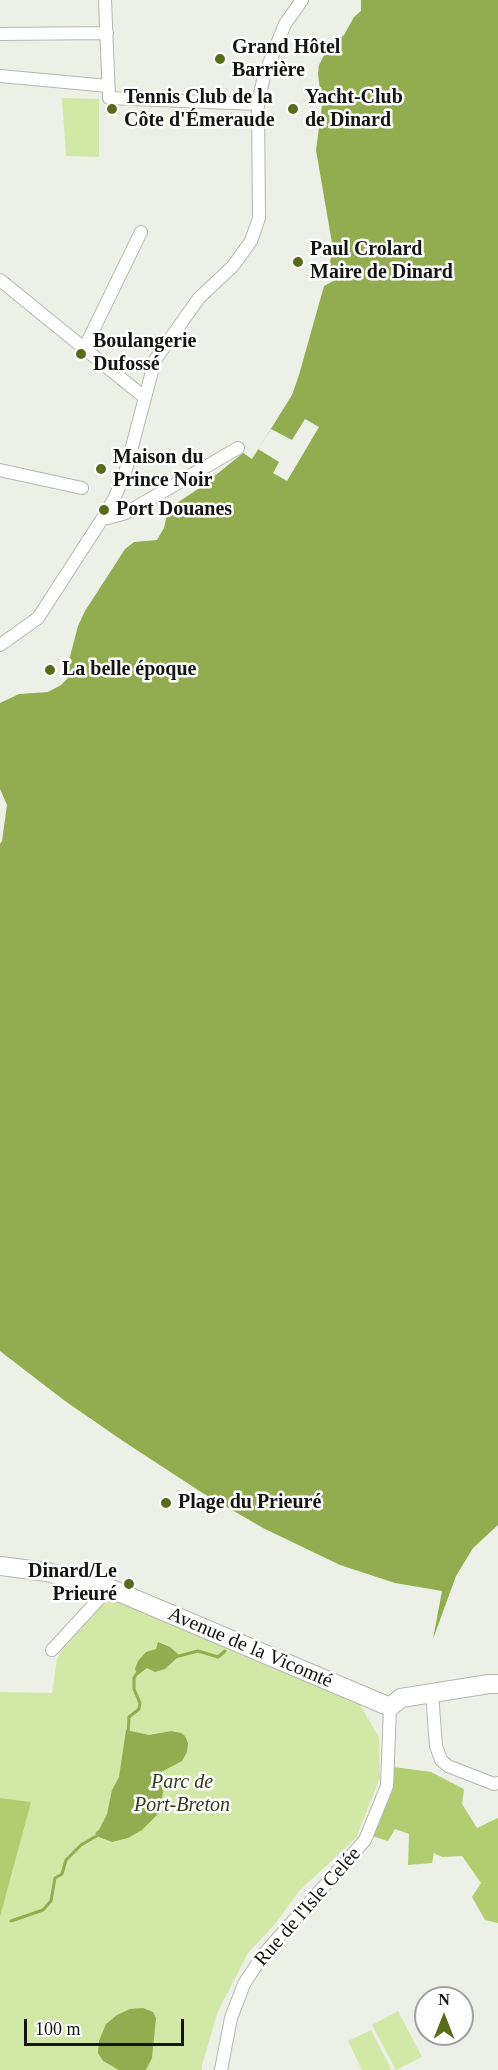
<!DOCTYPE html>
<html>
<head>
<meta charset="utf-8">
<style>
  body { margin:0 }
  #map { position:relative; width:498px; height:2070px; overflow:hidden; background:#ecf0e6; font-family:"Times New Roman",serif }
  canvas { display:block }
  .north { position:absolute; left:414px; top:1986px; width:60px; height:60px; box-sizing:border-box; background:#fff; border:2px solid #a1a1a0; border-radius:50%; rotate:0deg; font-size:16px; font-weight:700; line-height:24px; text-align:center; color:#141512 }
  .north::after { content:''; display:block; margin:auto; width:21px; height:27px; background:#566c1b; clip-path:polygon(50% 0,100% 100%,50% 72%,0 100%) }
  .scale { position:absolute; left:24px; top:2019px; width:160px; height:27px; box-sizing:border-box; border:3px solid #141512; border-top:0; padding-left:8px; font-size:18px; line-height:21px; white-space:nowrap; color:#141512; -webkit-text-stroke:4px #fff; paint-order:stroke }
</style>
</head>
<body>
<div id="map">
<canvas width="498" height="2070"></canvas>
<div class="north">N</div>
<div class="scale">100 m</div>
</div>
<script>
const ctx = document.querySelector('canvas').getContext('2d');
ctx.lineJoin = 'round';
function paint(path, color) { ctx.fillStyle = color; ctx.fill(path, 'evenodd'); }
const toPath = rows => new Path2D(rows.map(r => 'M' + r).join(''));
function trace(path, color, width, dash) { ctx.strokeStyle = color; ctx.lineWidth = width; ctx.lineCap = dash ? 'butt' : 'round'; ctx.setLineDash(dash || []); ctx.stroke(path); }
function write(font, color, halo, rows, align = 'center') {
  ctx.font = font + ' "Times New Roman",serif'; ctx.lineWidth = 5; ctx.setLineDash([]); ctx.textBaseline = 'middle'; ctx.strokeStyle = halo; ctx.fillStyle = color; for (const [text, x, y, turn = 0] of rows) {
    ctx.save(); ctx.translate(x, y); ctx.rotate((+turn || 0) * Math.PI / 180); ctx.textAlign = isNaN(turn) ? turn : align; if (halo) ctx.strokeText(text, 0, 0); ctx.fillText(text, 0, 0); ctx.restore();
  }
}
const green = toPath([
  [62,98,99,99,99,157,66,156],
  [109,1598,360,1705,379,1737,380,1778,356,1838,298,1892,275,1924,248,1953,218,2011,202,2065,202,2070,0,2070,0,1917,30,1802,0,1798,0,1692,52,1693,57,1659,62,1650],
  [398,2011,422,2057,396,2070,372,2025],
  [371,2030,391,2069,390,2070,362,2070,348,2041]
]);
const forest = toPath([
  [394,1767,431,1772,464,1789,462,1804,477,1828,498,1818,498,1923,485,1920,472,1897,481,1883,462,1856,442,1857,434,1853,432,1863,408,1865,409,1834,395,1829,388,1841,372,1836,385,1801],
  [0,1798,31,1802,0,1917]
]);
const water = toPath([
  [361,0,498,0,498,1525,473,1548,456,1576,433,1639,442,1591,395,1583,340,1565,263,1528,201,1492,123,1441,65,1401,0,1351,0,844,2,841,7,805,0,789,0,703,19,694,48,692,61,685,68,678,65,676,78,626,85,611,125,549,134,542,157,540,164,528,168,509,201,487,243,453,252,459,292,395,299,375,324,286,350,272,347,267,326,278,333,249,316,150,322,105,318,74,319,65,329,46,344,35,354,17,361,11],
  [158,1642,170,1647,179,1655,177,1658,165,1669,155,1672,147,1668,138,1675,135,1669,138,1661,146,1652,156,1649],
  [126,1730,149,1735,171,1731,181,1733,185,1736,188,1743,187,1752,182,1761,161,1772,163,1793,158,1814,142,1830,128,1838,112,1842,99,1837,95,1833,99,1830,107,1814,112,1790,119,1777],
  [143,2008,153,2012,156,2018,152,2058,146,2070,119,2070,103,2061,98,2053,99,2041,106,2024,117,2015,130,2009]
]);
const pier = toPath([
  [305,419,319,427,287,481,273,473,279,462,258,449,271,429,292,440]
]);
const stream = toPath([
  [175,1657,198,1651,218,1657,225,1651],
  [128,1734,129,1717,139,1709,140,1703,134,1689,134,1678,139,1670],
  [11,1921,43,1910,51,1901,55,1878,62,1874,66,1860,81,1845,98,1835,99,1832]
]);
const street = toPath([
  [105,0,109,98,258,104],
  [0,34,107,33],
  [0,76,108,86],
  [0,280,144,397],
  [84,349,141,232],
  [0,470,82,488],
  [104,516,108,518,126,513,238,448],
  [0,645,38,618,104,516,114,499,125,473,155,360,199,298,233,266,251,241,259,218,258,104,264,76,285,24,302,0],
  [52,1650,109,1588],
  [432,1693,436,1746,441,1760,448,1766,494,1784,498,1783],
  [221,2070,231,2018,244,1984,263,1955,365,1840,387,1786,390,1707]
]);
const secondary = toPath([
  [0,1566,47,1572,109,1588,390,1707,401,1698,489,1684,498,1684]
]);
const markers = [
  [220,59,6,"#566c1b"],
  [112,109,6,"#566c1b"],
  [293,109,6,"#566c1b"],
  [298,262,6,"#566c1b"],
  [81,354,6,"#566c1b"],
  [101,469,6,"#566c1b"],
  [104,510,6,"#566c1b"],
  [50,670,6,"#566c1b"],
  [166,1503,6,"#566c1b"],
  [129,1584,6,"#566c1b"]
];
const poiNames = [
  ["Grand Hôtel",232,48],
  ["Barrière",232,71],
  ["Tennis Club de la",124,98],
  ["Côte d'Émeraude",124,121],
  ["Yacht-Club",305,98],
  ["de Dinard",305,121],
  ["Paul Crolard",310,250],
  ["Maire de Dinard",310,273],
  ["Boulangerie",93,342],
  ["Dufossé",93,365],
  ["Maison du",113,458],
  ["Prince Noir",113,481],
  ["Port Douanes",116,510],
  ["La belle époque",62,670],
  ["Plage du Prieuré",178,1503],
  ["Dinard/Le",117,1572,"right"],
  ["Prieuré",117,1595,"right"]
];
const streetNames = [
  ["Avenue de la Vicomté",250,1648,23],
  ["Rue de l'Isle Celée",308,1907,-49]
];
const parkNames = [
  ["Parc de",182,1783],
  ["Port-Breton",182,1806]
];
paint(green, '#d2e8a7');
paint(forest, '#b0cd70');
paint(water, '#91ad4f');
paint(pier, '#ecf0e6');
trace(stream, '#91ad4f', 3);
trace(street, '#b4b7ae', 14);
trace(secondary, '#b4b7ae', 20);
trace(street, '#fff', 12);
trace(secondary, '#fff', 18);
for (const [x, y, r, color] of markers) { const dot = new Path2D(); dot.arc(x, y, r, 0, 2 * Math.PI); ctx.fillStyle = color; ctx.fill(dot); trace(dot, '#fff', 2); }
write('bold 20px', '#141512', '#fff', poiNames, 'left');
write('20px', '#141512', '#fff', streetNames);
write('italic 20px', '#323e17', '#fff', parkNames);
</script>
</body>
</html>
